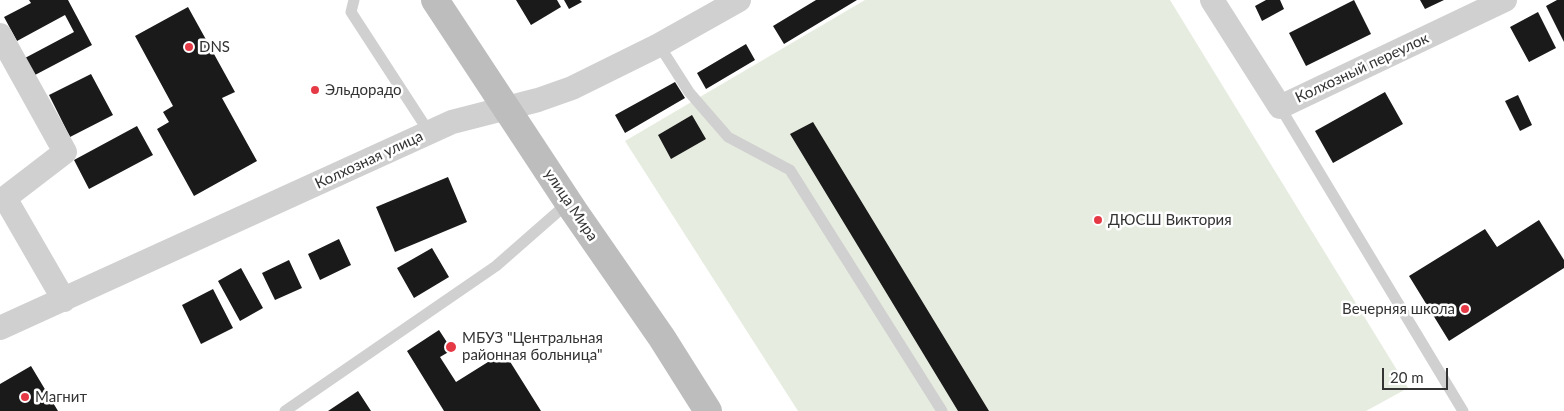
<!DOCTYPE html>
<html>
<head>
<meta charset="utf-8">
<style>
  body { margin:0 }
  #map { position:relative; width:1564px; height:411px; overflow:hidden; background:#fff; font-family:Lato,sans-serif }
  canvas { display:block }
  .scale { position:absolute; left:1382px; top:368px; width:66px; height:22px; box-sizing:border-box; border:2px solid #333; border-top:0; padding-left:6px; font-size:15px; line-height:18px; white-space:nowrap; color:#333; -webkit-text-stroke:4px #fff; paint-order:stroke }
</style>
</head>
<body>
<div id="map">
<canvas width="1564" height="411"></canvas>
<div class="scale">20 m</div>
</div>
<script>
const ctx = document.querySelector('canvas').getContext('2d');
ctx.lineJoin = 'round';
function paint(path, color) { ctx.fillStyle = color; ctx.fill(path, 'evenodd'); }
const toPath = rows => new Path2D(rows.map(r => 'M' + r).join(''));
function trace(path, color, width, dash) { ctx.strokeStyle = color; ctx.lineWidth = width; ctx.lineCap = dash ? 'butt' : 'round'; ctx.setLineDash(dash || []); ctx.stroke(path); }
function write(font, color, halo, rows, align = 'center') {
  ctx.font = font + ' Lato,sans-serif'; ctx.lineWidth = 5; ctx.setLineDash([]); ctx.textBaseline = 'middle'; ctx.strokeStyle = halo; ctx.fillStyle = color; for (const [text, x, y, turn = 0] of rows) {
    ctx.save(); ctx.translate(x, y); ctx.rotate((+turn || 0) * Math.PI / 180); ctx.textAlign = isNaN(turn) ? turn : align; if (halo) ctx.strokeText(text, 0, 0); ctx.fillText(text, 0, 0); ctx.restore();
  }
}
const green = toPath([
  [865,0,1170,0,1408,388,1366,411,798,411,625,141]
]);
const building = toPath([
  [29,0,68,0,92,45,35,75,25,58,74,32,65,15,17,41,4,17,31,3],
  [516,0,557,0,561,7,531,25],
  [564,0,580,0,582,2,569,9],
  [816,0,857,0,784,44,773,26],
  [1266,0,1280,0,1284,9,1262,21,1255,6],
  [1354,0,1371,34,1306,66,1289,33],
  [1420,0,1444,0,1425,9],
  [1557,0,1564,0,1564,42,1546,6],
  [188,7,235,92,222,98,257,161,194,196,157,129,169,122,163,112,173,106,135,36],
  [1538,12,1556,48,1529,62,1510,27],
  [746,44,755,60,706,89,697,73],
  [91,74,113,115,70,137,49,95],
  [675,82,685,98,625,133,615,115],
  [1385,92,1403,124,1333,163,1315,131],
  [1518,95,1532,125,1520,131,1505,101],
  [692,115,706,139,671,159,658,135],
  [813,122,989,411,958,411,790,134],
  [137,126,153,155,89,189,74,160],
  [448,177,467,222,395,252,376,207],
  [1539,220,1564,260,1564,268,1449,341,1409,276,1485,229,1497,247],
  [339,239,351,265,320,280,308,254],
  [432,248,449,277,414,298,397,268],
  [289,260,302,288,275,300,262,273],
  [241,268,263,308,240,321,218,281],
  [213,289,233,328,201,344,182,305],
  [439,330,452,350,440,357,456,382,504,352,541,411,444,411,407,351],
  [31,366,58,411,0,411,0,384],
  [358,391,371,411,328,411]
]);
const service = toPath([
  [354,0,351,12,429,132],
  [659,45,689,92,728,137,790,170,942,411],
  [1280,107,1463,411],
  [285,411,496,266,569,202]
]);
const minor = toPath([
  [1212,0,1280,107,1505,0],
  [0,35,65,152,5,198,64,300],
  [0,328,452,122,538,100,572,88,659,45,739,0]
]);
const secondary = toPath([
  [435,0,574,211,662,338,708,411]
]);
const markers = [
  [189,47,5,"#e63946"],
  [315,90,5,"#e63946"],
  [1098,220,5,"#e63946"],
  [1465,309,5,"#e63946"],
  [451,347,6,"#e63946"],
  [25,397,5,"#e63946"]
];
const poiNames = [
  ["DNS",199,47],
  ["Эльдорадо",325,90],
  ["ДЮСШ Виктория",1108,220],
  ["Вечерняя школа",1455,309,"right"],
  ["МБУЗ \"Центральная",462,338],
  ["районная больница\"",462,355],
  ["Магнит",35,397]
];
const streetNames = [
  ["Колхозный переулок",1362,68,-25],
  ["Колхозная улица",369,160,-25],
  ["улица Мира",571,205,56]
];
paint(green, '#e6ecdf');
paint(building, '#1a1a1a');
trace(service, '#d0d0d0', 11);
trace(minor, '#d0d0d0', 24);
trace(secondary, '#bdbdbd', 28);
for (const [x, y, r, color] of markers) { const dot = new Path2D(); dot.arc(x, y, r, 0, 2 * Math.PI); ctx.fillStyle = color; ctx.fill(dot); trace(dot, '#fff', 2); }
write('15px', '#333', '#fff', poiNames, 'left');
write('15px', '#333', '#fff', streetNames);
</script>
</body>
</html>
